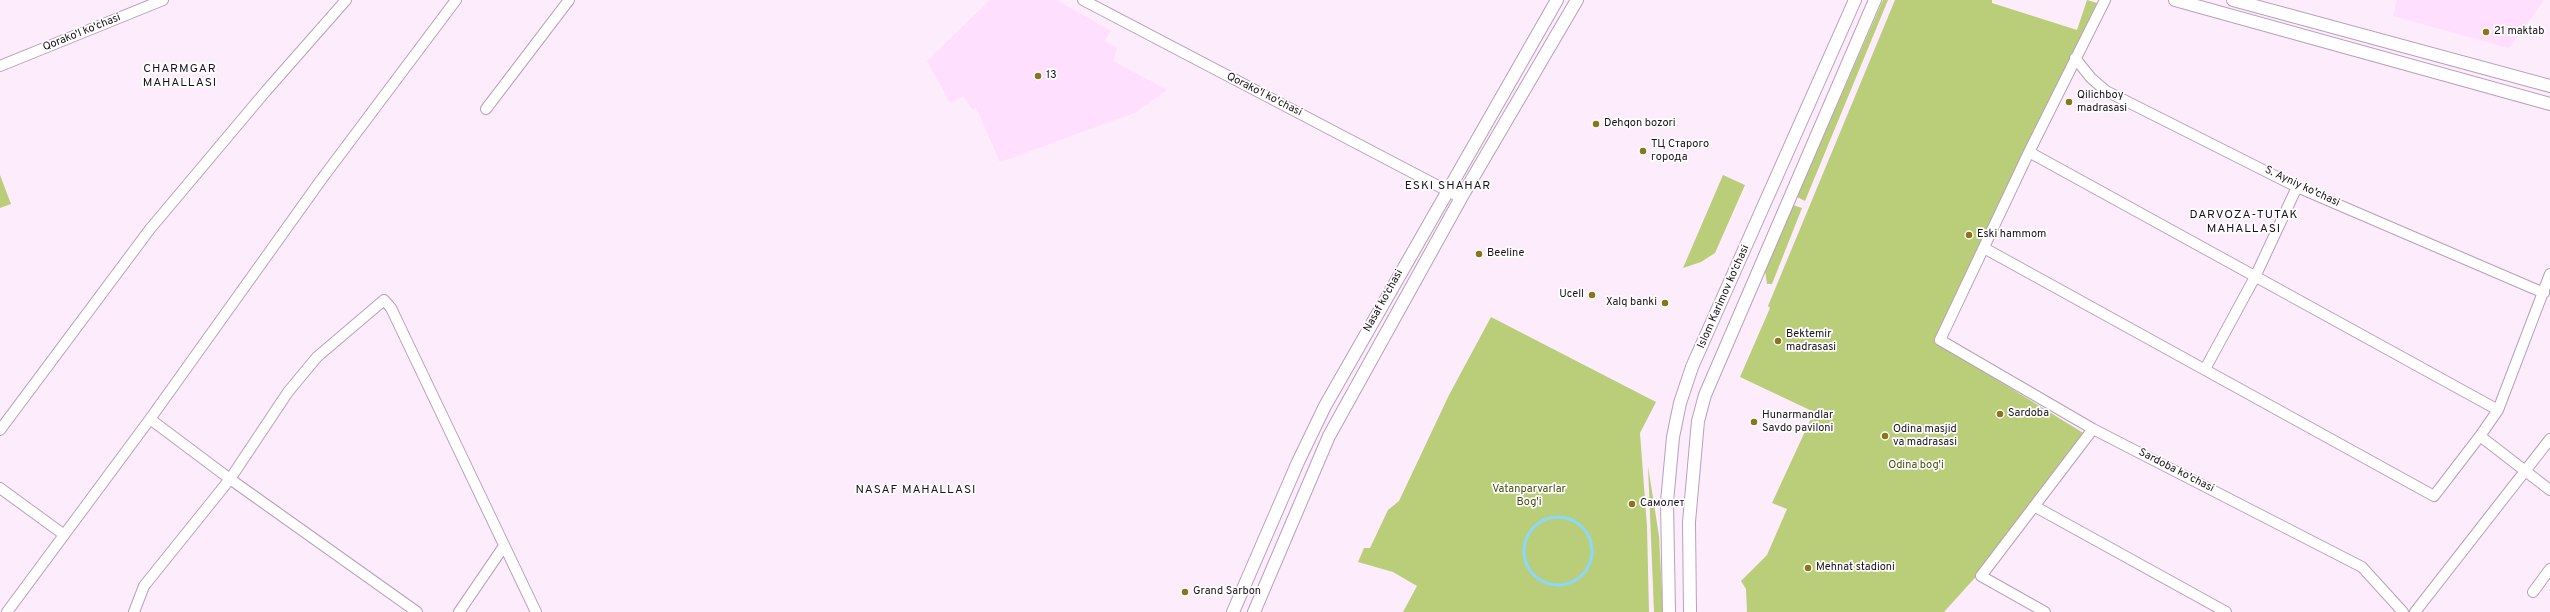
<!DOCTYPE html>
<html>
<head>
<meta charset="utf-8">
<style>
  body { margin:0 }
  canvas { display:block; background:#fcecfc }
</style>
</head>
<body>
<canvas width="2550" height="612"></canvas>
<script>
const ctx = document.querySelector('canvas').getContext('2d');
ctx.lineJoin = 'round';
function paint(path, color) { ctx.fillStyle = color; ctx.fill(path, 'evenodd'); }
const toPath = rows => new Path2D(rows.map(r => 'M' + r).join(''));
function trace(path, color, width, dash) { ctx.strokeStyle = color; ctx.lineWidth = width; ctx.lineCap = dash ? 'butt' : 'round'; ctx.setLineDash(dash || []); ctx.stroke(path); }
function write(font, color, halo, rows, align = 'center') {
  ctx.font = font + ' Overpass,sans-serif'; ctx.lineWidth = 3.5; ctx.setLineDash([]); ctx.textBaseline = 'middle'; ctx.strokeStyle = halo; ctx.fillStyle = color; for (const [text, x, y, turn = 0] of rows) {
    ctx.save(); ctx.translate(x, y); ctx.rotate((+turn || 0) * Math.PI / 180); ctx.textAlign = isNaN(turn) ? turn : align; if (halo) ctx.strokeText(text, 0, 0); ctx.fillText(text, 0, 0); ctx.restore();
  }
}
const built = toPath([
  [990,0,1056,0,1111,31,1104,41,1117,48,1113,61,1167,90,1134,113,1000,162,976,107,972,109,964,96,950,102,927,61],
  [2397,0,2544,0,2509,48,2393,16]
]);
const green = toPath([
  [1883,0,1888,0,1805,201,1797,197],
  [1895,0,1992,0,1992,3,2077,30,2087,0,2097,3,1934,341,2085,434,1982,570,1944,612,1747,612,1746,589,1741,581,1767,555,1787,509,1772,503,1814,412,1740,377,1770,308,1768,306],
  [0,175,11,204,0,208],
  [1723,175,1745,185,1715,253,1701,262,1683,268],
  [1793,205,1802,208,1772,284,1767,284,1765,271],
  [1491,317,1656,402,1640,433,1647,527,1649,612,1403,612,1417,586,1393,572,1358,562,1364,548,1370,548,1388,510,1399,501,1449,395],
  [1648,466,1659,536,1663,612,1654,612]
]);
const stream = toPath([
  '1524 551a34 34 0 1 1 68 0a34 34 0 1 1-68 0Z'
]);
const minor = toPath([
  [1083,0,1461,198],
  [2105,0,2029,152,1940,340,2093,429,2362,567,2403,612],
  [2075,58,2091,78,2106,91,2297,187,2544,293],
  [0,66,163,0],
  [486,109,569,0],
  [2029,152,2498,410],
  [1984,248,2434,496,2480,436],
  [2550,274,2498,410,2480,436,2550,490],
  [2205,369,2255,277,2297,187],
  [150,419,230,479,417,612],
  [0,430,150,229,266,91,346,0],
  [0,488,63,534],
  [2034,506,2226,612],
  [2533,592,2550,569],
  [7,612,150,419,321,180,456,0],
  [134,612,144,586,230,479,288,392,317,357,384,300,391,308,536,612],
  [459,612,504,546],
  [2045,612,1981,576,2093,429],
  [2415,612,2550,439]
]);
const major = toPath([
  [2175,0,2550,104],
  [2233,0,2550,86],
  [1233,612,1298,462,1325,406,1557,0],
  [1254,612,1329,436,1461,198,1577,0],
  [1669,612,1667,502,1673,437,1680,403,1692,367,1855,0],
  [1690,612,1689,522,1698,421,1705,395,1875,0]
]);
const markers = [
  [2486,32,4,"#8b7519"],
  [1038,76,4,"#8b7519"],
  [2069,102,4,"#8b7519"],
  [1596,124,4,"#8b7519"],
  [1643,151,4,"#8b7519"],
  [1969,235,4,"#8b7519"],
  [1479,254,4,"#8b7519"],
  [1592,295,4,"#8b7519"],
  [1665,303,4,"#8b7519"],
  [1778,341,4,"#8b7519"],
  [2000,414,4,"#8b7519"],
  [1754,422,4,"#8b7519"],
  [1885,436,4,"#8b7519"],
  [1632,504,4,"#8b7519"],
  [1808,568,4,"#8b7519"],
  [1185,592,4,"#8b7519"]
];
const poiNames = [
  ["21 maktab",2494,32],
  ["13",1046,76],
  ["Qilichboy",2077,96],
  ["madrasasi",2077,109],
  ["Dehqon bozori",1604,124],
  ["ТЦ Старого",1651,145],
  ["города",1651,158],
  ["Eski hammom",1977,235],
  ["Beeline",1487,254],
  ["Ucell",1584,295,"right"],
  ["Xalq banki",1657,303,"right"],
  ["Bektemir",1786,335],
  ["madrasasi",1786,348],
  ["Sardoba",2008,414],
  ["Hunarmandlar",1762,416],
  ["Savdo paviloni",1762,429],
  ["Odina masjid",1893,430],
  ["va madrasasi",1893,443],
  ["Самолет",1640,504],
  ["Mehnat stadioni",1816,568],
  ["Grand Sarbon",1193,592]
];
const streetNames = [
  ["Qorako'l ko'chasi",82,33,-22],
  ["Qorako'l ko'chasi",1264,95,27],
  ["S. Ayniy ko'chasi",2302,187,25],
  ["Islom Karimov ko‘chasi",1724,297,-66],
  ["Nasaf ko‘chasi",1384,301,-61],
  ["Sardoba ko'chasi",2176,471,27]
];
const parkNames = [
  ["Odina bog'i",1916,466],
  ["Vatanparvarlar",1529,490],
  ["Bog'i",1529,503]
];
const neighbourhoodNames = [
  ["CHARMGAR",180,70],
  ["MAHALLASI",180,84],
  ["ESKI SHAHAR",1448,187],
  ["DARVOZA-TUTAK",2244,216],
  ["MAHALLASI",2244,230],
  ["NASAF MAHALLASI",916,491]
];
paint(built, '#ffdefe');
paint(green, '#bace79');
trace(stream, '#89d9fe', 3);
trace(minor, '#b9a0b9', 12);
trace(major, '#b9a0b9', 14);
trace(minor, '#fff', 10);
trace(major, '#fff', 12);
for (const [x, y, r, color] of markers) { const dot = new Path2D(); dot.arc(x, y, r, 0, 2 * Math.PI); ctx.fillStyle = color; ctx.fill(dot); trace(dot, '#fff', 1.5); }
write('11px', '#1a111a', '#fff', poiNames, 'left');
write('11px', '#1a111a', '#fff', streetNames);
write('11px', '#44500e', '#fff', parkNames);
ctx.letterSpacing = '1px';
write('12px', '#1a111a', '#fff', neighbourhoodNames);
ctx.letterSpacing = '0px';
</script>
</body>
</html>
